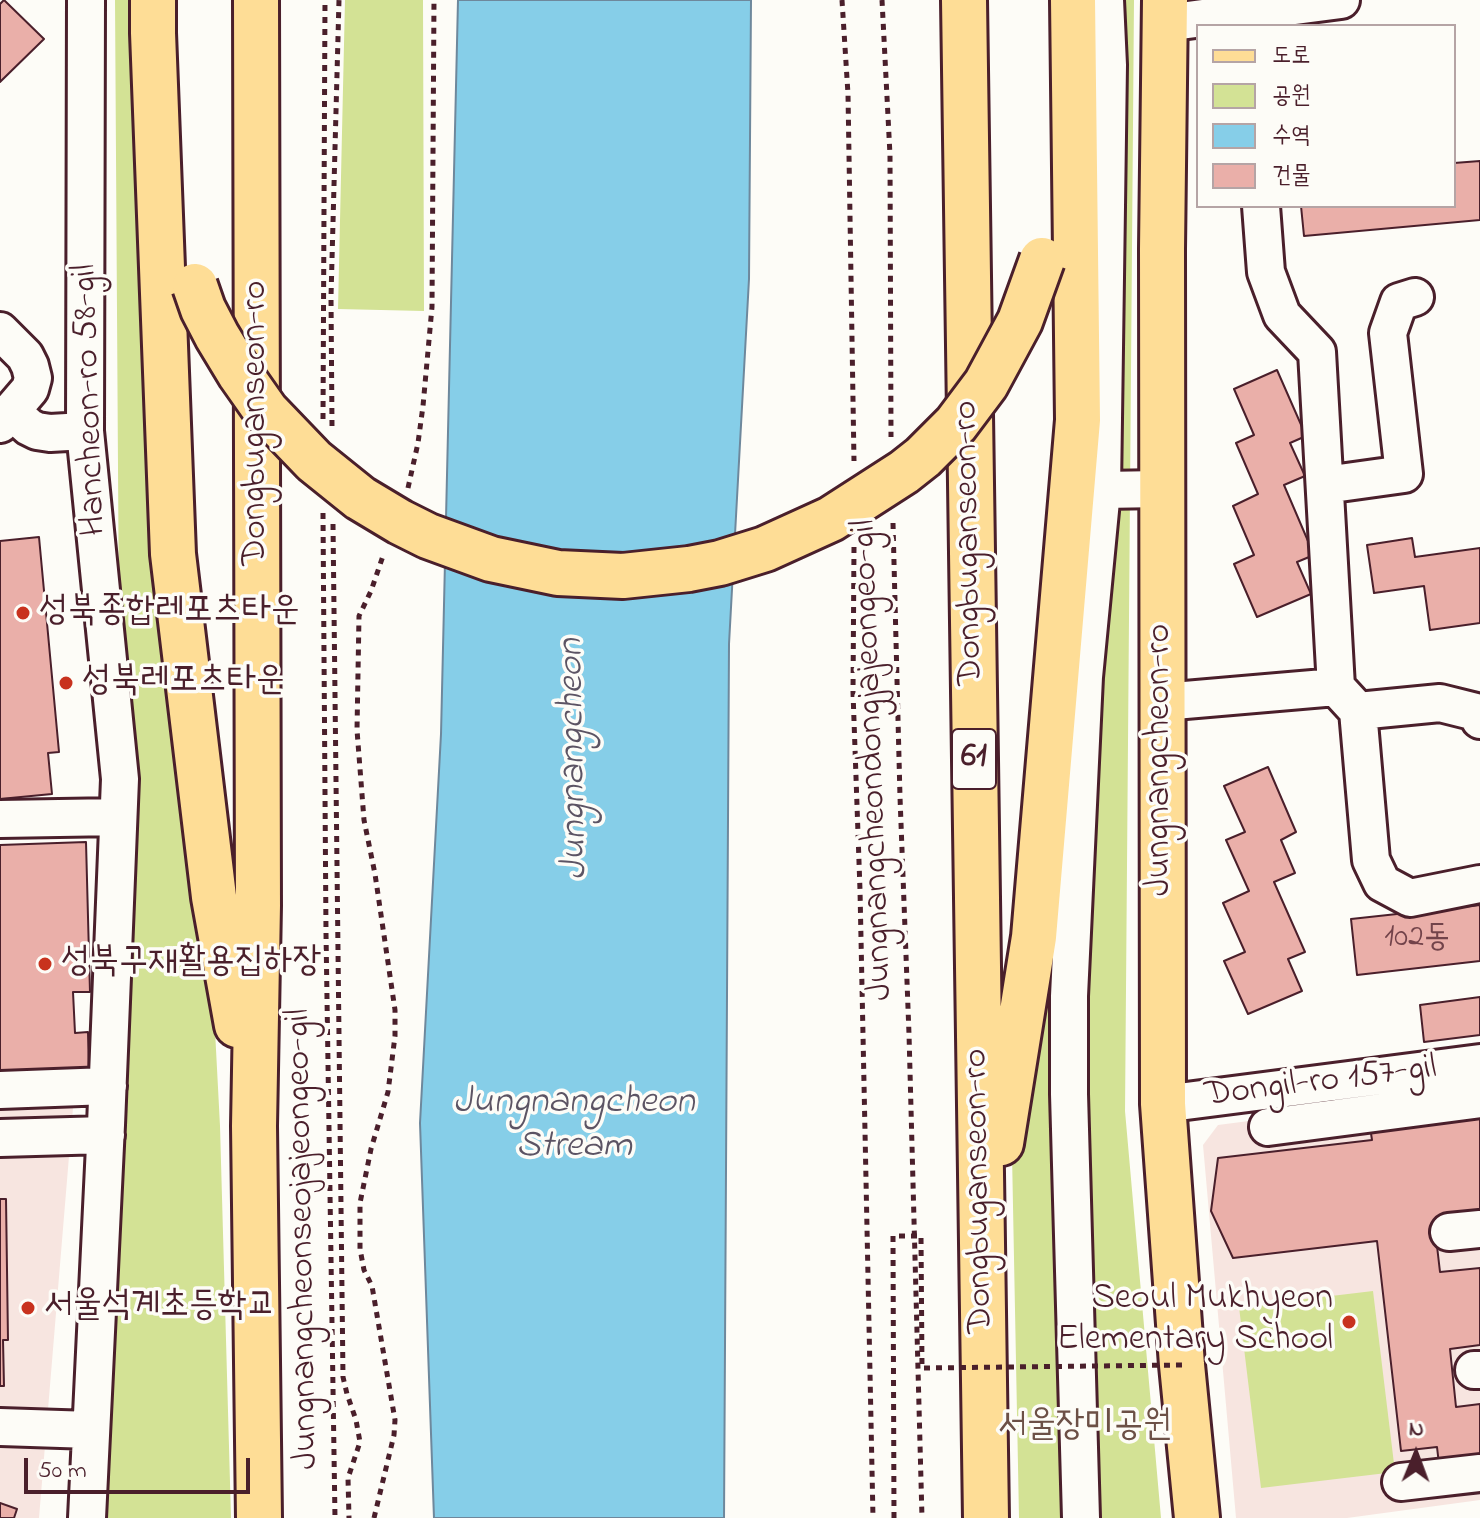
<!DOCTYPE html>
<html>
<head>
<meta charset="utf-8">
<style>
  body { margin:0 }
  #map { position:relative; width:1480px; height:1518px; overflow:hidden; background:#fdfcf7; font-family:"Indie Flower","Poor Story",sans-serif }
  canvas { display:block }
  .legend { position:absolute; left:1196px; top:24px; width:260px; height:184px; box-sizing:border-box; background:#fdfcf7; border:2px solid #b5a4a5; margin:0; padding:10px 14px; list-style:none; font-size:24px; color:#4a1f2b }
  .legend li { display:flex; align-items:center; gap:16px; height:40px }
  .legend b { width:40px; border:2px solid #b5a4a5 }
  .north { position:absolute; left:1376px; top:1414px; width:80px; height:80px; -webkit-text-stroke:6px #fdfcf7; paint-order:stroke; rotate:1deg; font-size:22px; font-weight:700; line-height:32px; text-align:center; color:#4a1f2b }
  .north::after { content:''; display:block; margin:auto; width:28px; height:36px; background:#4a1f2b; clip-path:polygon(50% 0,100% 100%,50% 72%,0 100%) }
  .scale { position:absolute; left:24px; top:1458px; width:226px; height:36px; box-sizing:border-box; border:4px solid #4a1f2b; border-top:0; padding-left:10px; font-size:24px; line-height:28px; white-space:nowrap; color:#4a1f2b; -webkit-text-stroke:6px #fdfcf7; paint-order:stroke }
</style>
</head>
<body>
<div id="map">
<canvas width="1480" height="1518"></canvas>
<ul class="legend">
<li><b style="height:10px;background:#fedd96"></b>도로</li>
<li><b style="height:22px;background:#d3e295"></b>공원</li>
<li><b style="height:22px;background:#86cee8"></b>수역</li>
<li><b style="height:22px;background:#eaafa9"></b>건물</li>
</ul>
<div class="north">N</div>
<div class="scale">50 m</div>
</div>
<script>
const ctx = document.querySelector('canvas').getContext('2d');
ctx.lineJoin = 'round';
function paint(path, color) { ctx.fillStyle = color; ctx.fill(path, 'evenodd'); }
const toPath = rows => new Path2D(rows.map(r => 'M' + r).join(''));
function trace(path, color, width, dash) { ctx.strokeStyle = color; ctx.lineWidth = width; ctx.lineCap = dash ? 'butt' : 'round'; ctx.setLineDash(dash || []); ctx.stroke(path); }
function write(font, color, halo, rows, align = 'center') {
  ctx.font = font + ' "Indie Flower","Poor Story",sans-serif'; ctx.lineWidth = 7; ctx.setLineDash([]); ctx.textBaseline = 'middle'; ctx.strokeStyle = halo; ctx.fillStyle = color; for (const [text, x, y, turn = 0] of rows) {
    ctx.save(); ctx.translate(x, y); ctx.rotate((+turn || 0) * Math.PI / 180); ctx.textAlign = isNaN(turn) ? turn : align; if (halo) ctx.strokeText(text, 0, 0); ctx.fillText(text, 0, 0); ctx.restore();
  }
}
const built = toPath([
  [1480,1091,1480,1500,1347,1518,1236,1518,1203,1145,1218,1125],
  [74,1096,39,1518,0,1518,0,1098]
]);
const green = toPath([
  [115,0,153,0,206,858,220,1126,231,1518,84,1518,120,779],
  [345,0,423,0,424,311,338,309],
  [1092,0,1134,0,1125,1111,1161,1518,1019,1518,1012,1154],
  [1373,1291,1395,1472,1261,1488,1239,1307]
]);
const water = toPath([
  [458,0,751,0,749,279,729,644,724,1518,434,1518,420,1123,441,734,458,0]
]);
const building = toPath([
  [4,0,44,39,0,82,0,4,4,0],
  [1480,161,1480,220,1304,236,1301,206,1454,206,1454,163,1480,161],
  [1277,370,1306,436,1290,443,1305,476,1284,485,1314,555,1297,562,1311,594,1257,617,1234,564,1254,555,1233,506,1258,494,1236,443,1254,435,1234,389,1277,370],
  [39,537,59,752,48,753,52,794,0,799,0,541,39,537],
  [1412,538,1415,557,1480,548,1480,623,1430,630,1424,586,1374,593,1367,545,1412,538],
  [1268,767,1296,832,1281,840,1295,873,1274,882,1305,952,1288,959,1302,991,1248,1014,1224,961,1245,952,1223,903,1249,891,1226,840,1245,832,1224,786,1268,767],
  [86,842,90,992,73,992,75,1033,88,1032,89,1077,0,1080,0,845,86,842],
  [1480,905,1480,961,1357,975,1351,919,1480,905],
  [1480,997,1480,1035,1424,1042,1420,1005,1480,997],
  [1480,1107,1480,1215,1434,1220,1440,1272,1480,1268,1480,1345,1450,1349,1456,1407,1480,1404,1480,1468,1440,1473,1437,1447,1401,1451,1377,1241,1233,1258,1211,1211,1218,1158,1372,1140,1369,1120,1480,1107],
  [0,1199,6,1199,8,1340,3,1340,4,1386,0,1386,0,1199],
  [0,1503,17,1509,14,1518,0,1518,0,1503]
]);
const path = toPath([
  [842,0,848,94,854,461],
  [882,0,890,155,891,437],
  [323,419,325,0],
  [332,426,331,297,339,0],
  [408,488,418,443,423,406,432,307,434,0],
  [323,513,326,933,335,1518],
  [893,523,900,797,909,1034,922,1518],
  [333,524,343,1377,347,1394,356,1420,360,1442,348,1478,349,1518],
  [854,547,853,692,860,890,873,1518],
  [374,1518,394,1435,395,1420,372,1286,364,1270,360,1249,360,1203,371,1149,388,1092,395,1036,395,1010,375,874,364,820,357,730,359,616,371,591,384,553]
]);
const minor = toPath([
  [86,0,85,431,120,779,106,1125,87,1518],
  [1165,23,1341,0],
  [1261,206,1266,272,1282,315,1317,352,1336,687,1358,711,1371,860,1382,883,1410,898,1480,884],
  [0,331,25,356,30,366,33,378,30,389,0,424],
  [11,411,29,427,37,431,50,433,85,431],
  [1325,485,1404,474,1388,333,1399,302,1415,297],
  [1102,490,1161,489],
  [1162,702,1336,687],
  [1358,711,1440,703,1476,712,1480,720],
  [0,819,118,817],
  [0,1090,108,1086],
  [1163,1104,1480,1063],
  [1268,1127,1480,1099],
  [0,1138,106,1135],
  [1449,1232,1480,1229],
  [1474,1370,1480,1370],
  [0,1427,91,1430],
  [1401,1482,1480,1473],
  [1081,1518,1069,1094,1069,996,1084,677,1102,490,1108,65,1105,0]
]);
const major = toPath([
  [1165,0,1162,249,1163,1104,1182,1365,1197,1518]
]);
const highway = toPath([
  [153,0,153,33,173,554,214,897,237,1025],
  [256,0,258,905,254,1126,259,1518],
  [964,0,986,1518],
  [1001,1143,1034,937,1078,420,1073,0]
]);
const pathBridge = toPath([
  [894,1518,893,1236,921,1236,922,1368,1182,1365]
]);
const highwayBridge = toPath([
  [195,286,203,309,217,336,240,374,266,411,314,461,360,498,400,522,428,536,491,559,558,573,623,576,689,569,720,563,765,549,831,519,904,472,923,457,956,424,986,384,1020,321,1042,260]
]);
const markers = [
  [23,613,8,"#c8321e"],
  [66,683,8,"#c8321e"],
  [45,964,8,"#c8321e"],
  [28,1308,8,"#c8321e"],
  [1349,1322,8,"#c8321e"]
];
const numberNames = [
  ["102동",1417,940]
];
const shields = [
  [974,759,44]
];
const shieldNames = [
  ["61",974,759]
];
const streetNames = [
  ["Hancheon-ro 58-gil",92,400,-92],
  ["Dongbuganseon-ro",258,423,-90],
  ["Dongbuganseon-ro",971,543,-91],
  ["Jungnangcheondongjajeongeo-gil",875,760,-92],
  ["Jungnangcheon-ro",1162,760,-90],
  ["Dongil-ro 157-gil",1321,1084,-7],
  ["Dongbuganseon-ro",981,1191,-91],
  ["Jungnangcheonseojajeongeo-gil",305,1239,-91]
];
const poiNames = [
  ["성북종합레포츠타운",39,613],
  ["성북레포츠타운",82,683],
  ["성북구재활용집하장",61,964],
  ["Seoul Mukhyeon",1333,1301,"right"],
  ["Elementary School",1333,1342,"right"],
  ["서울석계초등학교",44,1308]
];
const parkNames = [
  ["서울장미공원",1085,1428]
];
const waterNames = [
  ["Jungnangcheon",576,759,-91],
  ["Jungnangcheon",574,1105],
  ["Stream",574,1149]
];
paint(built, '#f7e5e0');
paint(green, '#d3e295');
paint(water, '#86cee8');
trace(water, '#6e889c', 2);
paint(building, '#eaafa9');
trace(building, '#4a1f2b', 2);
trace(minor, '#4a1f2b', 42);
trace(major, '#4a1f2b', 50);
trace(highway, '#4a1f2b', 50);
trace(path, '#4a1f2b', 5, [6, 6]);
trace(minor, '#fdfcf7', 36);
trace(major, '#fedd96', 44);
trace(highway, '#fedd96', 44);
trace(highwayBridge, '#4a1f2b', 50, []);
trace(pathBridge, '#4a1f2b', 5, [6, 6]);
trace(highwayBridge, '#fedd96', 44);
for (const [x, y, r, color] of markers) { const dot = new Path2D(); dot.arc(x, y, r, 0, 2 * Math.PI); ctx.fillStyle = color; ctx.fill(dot); trace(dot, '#fdfcf7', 3); }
write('32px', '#72434a', null, numberNames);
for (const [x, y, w] of shields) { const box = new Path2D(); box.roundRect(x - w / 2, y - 30, w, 60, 6); ctx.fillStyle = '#fdfcf7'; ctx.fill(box); trace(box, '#4a1f2b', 2); }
write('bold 34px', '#4a1f2b', null, shieldNames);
write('36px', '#4a1f2b', '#fdfcf7', streetNames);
write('36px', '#4a1f2b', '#fdfcf7', poiNames, 'left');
write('36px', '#6c5046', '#fdfcf7', parkNames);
write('italic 38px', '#5c5464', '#fdfcf7', waterNames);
</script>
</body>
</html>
